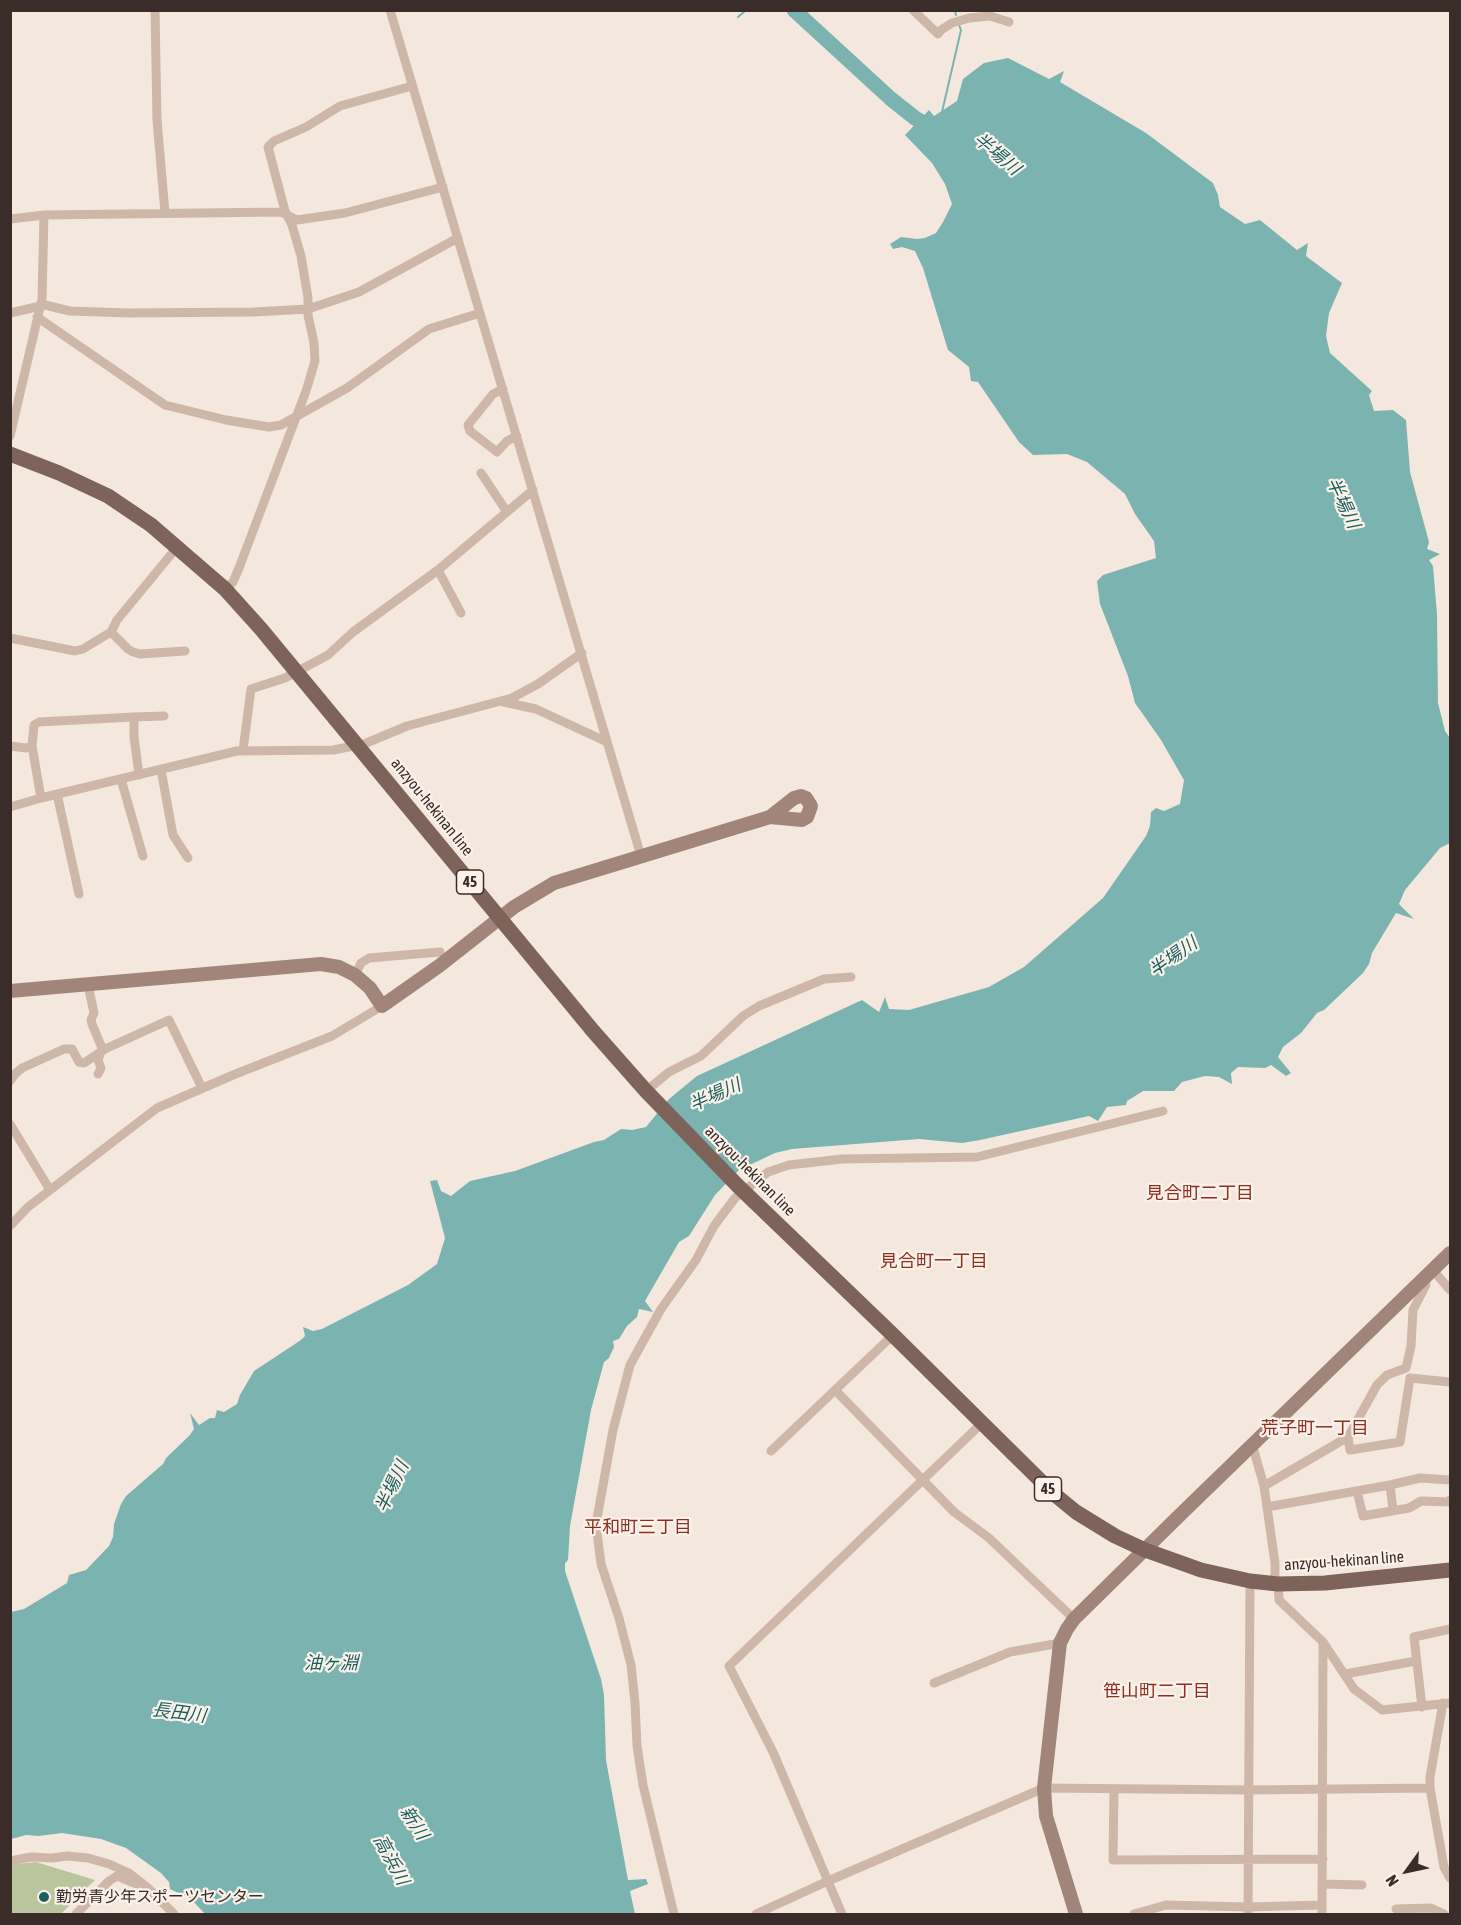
<!DOCTYPE html>
<html>
<head>
<meta charset="utf-8">
<style>
  body { margin:0 }
  #map { position:relative; width:1461px; height:1925px; overflow:hidden; background:#f4e8de; font-family:"Asap Condensed",sans-serif }
  canvas { display:block }
  .frame { position:absolute; inset:0; border:12px solid #3a2d29; pointer-events:none }
  .north { position:absolute; left:1377px; top:1841px; width:60px; height:60px; -webkit-text-stroke:4px #fbf3eb; paint-order:stroke; rotate:237deg; font-size:16px; font-weight:700; line-height:24px; text-align:center; color:#3a2d29 }
  .north::after { content:''; display:block; margin:auto; width:21px; height:27px; background:#3a2d29; clip-path:polygon(50% 0,100% 100%,50% 72%,0 100%) }
</style>
</head>
<body>
<div id="map">
<canvas width="1461" height="1925"></canvas>
<div class="frame"></div>
<div class="north">N</div>
</div>
<script>
const ctx = document.querySelector('canvas').getContext('2d');
ctx.lineJoin = 'round';
function paint(path, color) { ctx.fillStyle = color; ctx.fill(path, 'evenodd'); }
const toPath = rows => new Path2D(rows.map(r => 'M' + r).join(''));
function trace(path, color, width, dash) { ctx.strokeStyle = color; ctx.lineWidth = width; ctx.lineCap = dash ? 'butt' : 'round'; ctx.setLineDash(dash || []); ctx.stroke(path); }
function write(font, color, halo, rows, align = 'center') {
  ctx.font = font + ' "Asap Condensed","Noto Sans JP",sans-serif'; ctx.lineWidth = 4.5; ctx.setLineDash([]); ctx.textBaseline = 'middle'; ctx.strokeStyle = halo; ctx.fillStyle = color; for (const [text, x, y, turn = 0] of rows) {
    ctx.save(); ctx.translate(x, y); ctx.rotate((+turn || 0) * Math.PI / 180); ctx.textAlign = isNaN(turn) ? turn : align; if (halo) ctx.strokeText(text, 0, 0); ctx.fillText(text, 0, 0); ctx.restore();
  }
}
const green = toPath([
  [36,1862,95,1880,61,1914,11,1914,10,1865]
]);
const water = toPath([
  [1008,58,1049,79,1064,71,1060,82,1146,133,1213,183,1218,195,1220,207,1245,224,1260,220,1297,250,1308,243,1306,256,1342,283,1329,313,1326,336,1330,353,1372,391,1369,395,1374,411,1393,410,1406,420,1410,472,1429,542,1427,549,1440,554,1429,560,1433,566,1437,614,1438,703,1445,731,1450,738,1450,843,1440,848,1405,890,1399,904,1414,919,1396,913,1372,953,1369,964,1363,973,1324,1010,1317,1013,1301,1033,1283,1047,1278,1057,1291,1073,1286,1076,1271,1065,1265,1068,1238,1067,1231,1073,1232,1084,1219,1077,1205,1076,1182,1082,1174,1091,1143,1091,1127,1101,1126,1105,1107,1107,1098,1121,1089,1116,980,1140,962,1143,919,1139,792,1149,775,1153,739,1170,715,1195,689,1236,679,1242,645,1301,653,1312,639,1309,637,1317,627,1326,619,1339,613,1341,614,1347,609,1358,604,1362,591,1410,570,1526,568,1560,565,1563,565,1571,601,1679,604,1695,606,1760,628,1880,646,1879,648,1884,630,1891,635,1914,205,1914,191,1899,170,1889,169,1882,161,1873,126,1848,101,1839,62,1833,39,1836,26,1835,11,1839,11,1612,24,1609,67,1583,69,1575,86,1570,109,1546,113,1537,114,1524,121,1504,126,1496,163,1464,166,1458,189,1436,194,1429,190,1413,199,1425,210,1418,215,1418,217,1410,224,1412,237,1404,240,1395,254,1371,301,1340,305,1336,303,1327,313,1331,322,1329,408,1285,437,1264,445,1238,430,1181,437,1180,441,1191,451,1196,470,1181,515,1171,594,1142,604,1140,621,1129,632,1130,646,1127,669,1099,697,1076,862,1000,879,1012,885,997,889,1009,909,1010,989,987,1024,967,1103,898,1146,836,1150,826,1151,812,1156,808,1164,811,1180,804,1184,780,1161,740,1135,703,1128,676,1100,604,1098,589,1097,581,1103,575,1156,558,1154,541,1135,514,1125,494,1087,462,1067,454,1033,455,1019,442,978,382,971,381,969,367,948,350,923,268,915,251,902,247,893,249,890,244,901,237,917,239,925,238,936,233,943,222,952,204,945,184,932,163,905,135,929,110,934,116,957,101,963,79,984,63]
]);
const stream = toPath([
  [955,10,956,15],
  [738,17,744,12],
  [942,112,961,30,959,25]
]);
const river = toPath([
  [794,10,891,99,915,118,936,130]
]);
const street = toPath([
  [155,10,157,120,165,213],
  [390,10,641,856],
  [913,10,938,34,941,30,952,23,969,18,990,16,1009,22],
  [10,219,44,215,281,212,297,220,345,213,443,187],
  [10,313,45,305,70,311,128,313,254,312,308,309,359,292,458,238],
  [37,317,165,405,226,420,269,427,281,425,347,388,429,329,480,313],
  [503,389,493,394,468,425,470,431,497,452,507,441,517,436],
  [10,436,42,299,44,215],
  [481,473,507,512],
  [438,570,461,613],
  [225,589,233,582,239,568,306,391,315,361,314,343,308,315,308,298,301,256,292,225,285,211,268,147,274,141,306,127,340,106,412,86],
  [111,632,128,649,133,652,140,654,185,651],
  [10,638,75,651,83,649,111,632,117,620,178,546],
  [504,702,536,709,607,742],
  [134,717,164,716],
  [10,746,26,748,32,746],
  [243,750,251,689,285,678,328,655,353,632,438,570,533,490],
  [161,770,173,835,188,858],
  [121,779,143,856],
  [57,794,79,894],
  [41,798,32,746,34,725,39,722,134,717,134,737,139,775],
  [10,807,41,798,237,751,333,750,364,744,407,726,512,698,538,684,582,653],
  [355,975,361,963,369,958,440,952],
  [88,985,94,1013,91,1020,92,1024,102,1048,98,1060,101,1068,98,1074],
  [10,1081,16,1073,22,1068,64,1049,72,1049,79,1062,84,1063,105,1049,169,1020,202,1088],
  [646,1091,669,1072,701,1056,743,1016,759,1006,824,979,851,977],
  [10,1124,50,1190],
  [10,1226,28,1207,157,1108,233,1075,332,1036,382,1006],
  [1433,1270,1450,1290],
  [836,1391,954,1512,989,1538,1074,1619],
  [1348,1437,1350,1450,1400,1442,1410,1378,1450,1382],
  [1252,1444,1264,1486,1275,1563,1275,1584],
  [771,1451,893,1335],
  [1390,1485,1420,1478,1450,1480],
  [1264,1486,1348,1437,1377,1385,1387,1375,1406,1368,1411,1346,1413,1310,1426,1285,1425,1279],
  [1357,1491,1363,1516,1409,1508,1421,1501,1449,1502,1450,1500],
  [1267,1507,1390,1485,1393,1510],
  [1278,1584,1279,1600,1323,1642,1354,1689,1382,1710,1450,1703],
  [1345,1674,1416,1661],
  [934,1683,1010,1652,1060,1643],
  [1443,1703,1430,1777,1430,1788,1444,1867,1450,1878],
  [1422,1707,1414,1637,1450,1629],
  [1114,1789,1113,1860,1323,1859],
  [10,1861,31,1857,52,1858,67,1856,88,1858,109,1864,129,1873,147,1887,174,1914],
  [1323,1884,1362,1885],
  [1396,1909,1431,1908,1444,1914],
  [76,1914,109,1881,117,1876,137,1884],
  [674,1914,643,1785,637,1746,635,1703,631,1665,619,1618,601,1564,596,1524,613,1430,630,1365,661,1309,696,1260,714,1226,735,1198,768,1172,789,1165,842,1159,977,1157,1163,1111],
  [756,1914,828,1881,1044,1788,1248,1790,1430,1788],
  [842,1914,773,1752,729,1666,982,1423],
  [1134,1914,1166,1905,1248,1907,1322,1905],
  [1248,1914,1250,1581],
  [1322,1914,1323,1642]
]);
const secondary = toPath([
  [10,991,321,964,339,967,355,975,370,988,382,1006,439,966,514,907,554,883,770,817,794,798,801,796,806,798,811,806,807,817,802,820,770,817],
  [1076,1914,1046,1816,1044,1788,1060,1643,1067,1629,1074,1619,1183,1512,1450,1253]
]);
const primary = toPath([
  [10,454,59,473,108,496,151,525,225,589,261,629,593,1031,646,1091,738,1186,893,1335,1054,1494,1076,1512,1115,1536,1145,1550,1201,1570,1250,1581,1278,1584,1325,1583,1450,1570]
]);
const markers = [
  [44,1897,6,"#1b5f5e"]
];
const shields = [
  [470,882,27],
  [1048,1489,27]
];
const shieldNames = [
  ["45",470,882],
  ["45",1048,1489]
];
const streetNames = [
  ["anzyou-hekinan line",432,807,51],
  ["anzyou-hekinan line",750,1171,45],
  ["anzyou-hekinan line",1344,1561,-4]
];
const poiNames = [
  ["勤労青少年スポーツセンター",56,1897]
];
const waterNames = [
  ["半場川",997,154,40],
  ["半場川",1343,503,65],
  ["半場川",1173,957,-35],
  ["半場川",715,1095,-24],
  ["半場川",392,1487,-65],
  ["油ヶ淵",331,1663],
  ["長田川",179,1713,7],
  ["新川",414,1823,57],
  ["高浜川",391,1860,62]
];
const neighbourhoodNames = [
  ["見合町二丁目",1200,1193],
  ["見合町一丁目",934,1261],
  ["荒子町一丁目",1315,1428],
  ["平和町三丁目",638,1527],
  ["笹山町二丁目",1157,1691]
];
paint(green, '#bac59d');
paint(water, '#7bb3b1');
trace(stream, '#7bb3b1', 2);
trace(river, '#7bb3b1', 15);
trace(street, '#ceb7a9', 9);
trace(secondary, '#a2857a', 14);
trace(primary, '#7d6359', 15);
for (const [x, y, r, color] of markers) { const dot = new Path2D(); dot.arc(x, y, r, 0, 2 * Math.PI); ctx.fillStyle = color; ctx.fill(dot); trace(dot, '#fbf3eb', 2); }
for (const [x, y, w] of shields) { const box = new Path2D(); box.roundRect(x - w / 2, y - 12, w, 24, 4.5); ctx.fillStyle = '#fbf3eb'; ctx.fill(box); trace(box, '#3a2d29', 1.5); }
write('bold 15px', '#3a2d29', null, shieldNames);
write('16px', '#3a2d29', '#fbf3eb', streetNames);
write('16px', '#3a2d29', '#fbf3eb', poiNames, 'left');
write('italic 18px', '#1b5f5e', '#fbf3eb', waterNames);
write('18px', '#8f2f1d', '#fbf3eb', neighbourhoodNames);
</script>
</body>
</html>
